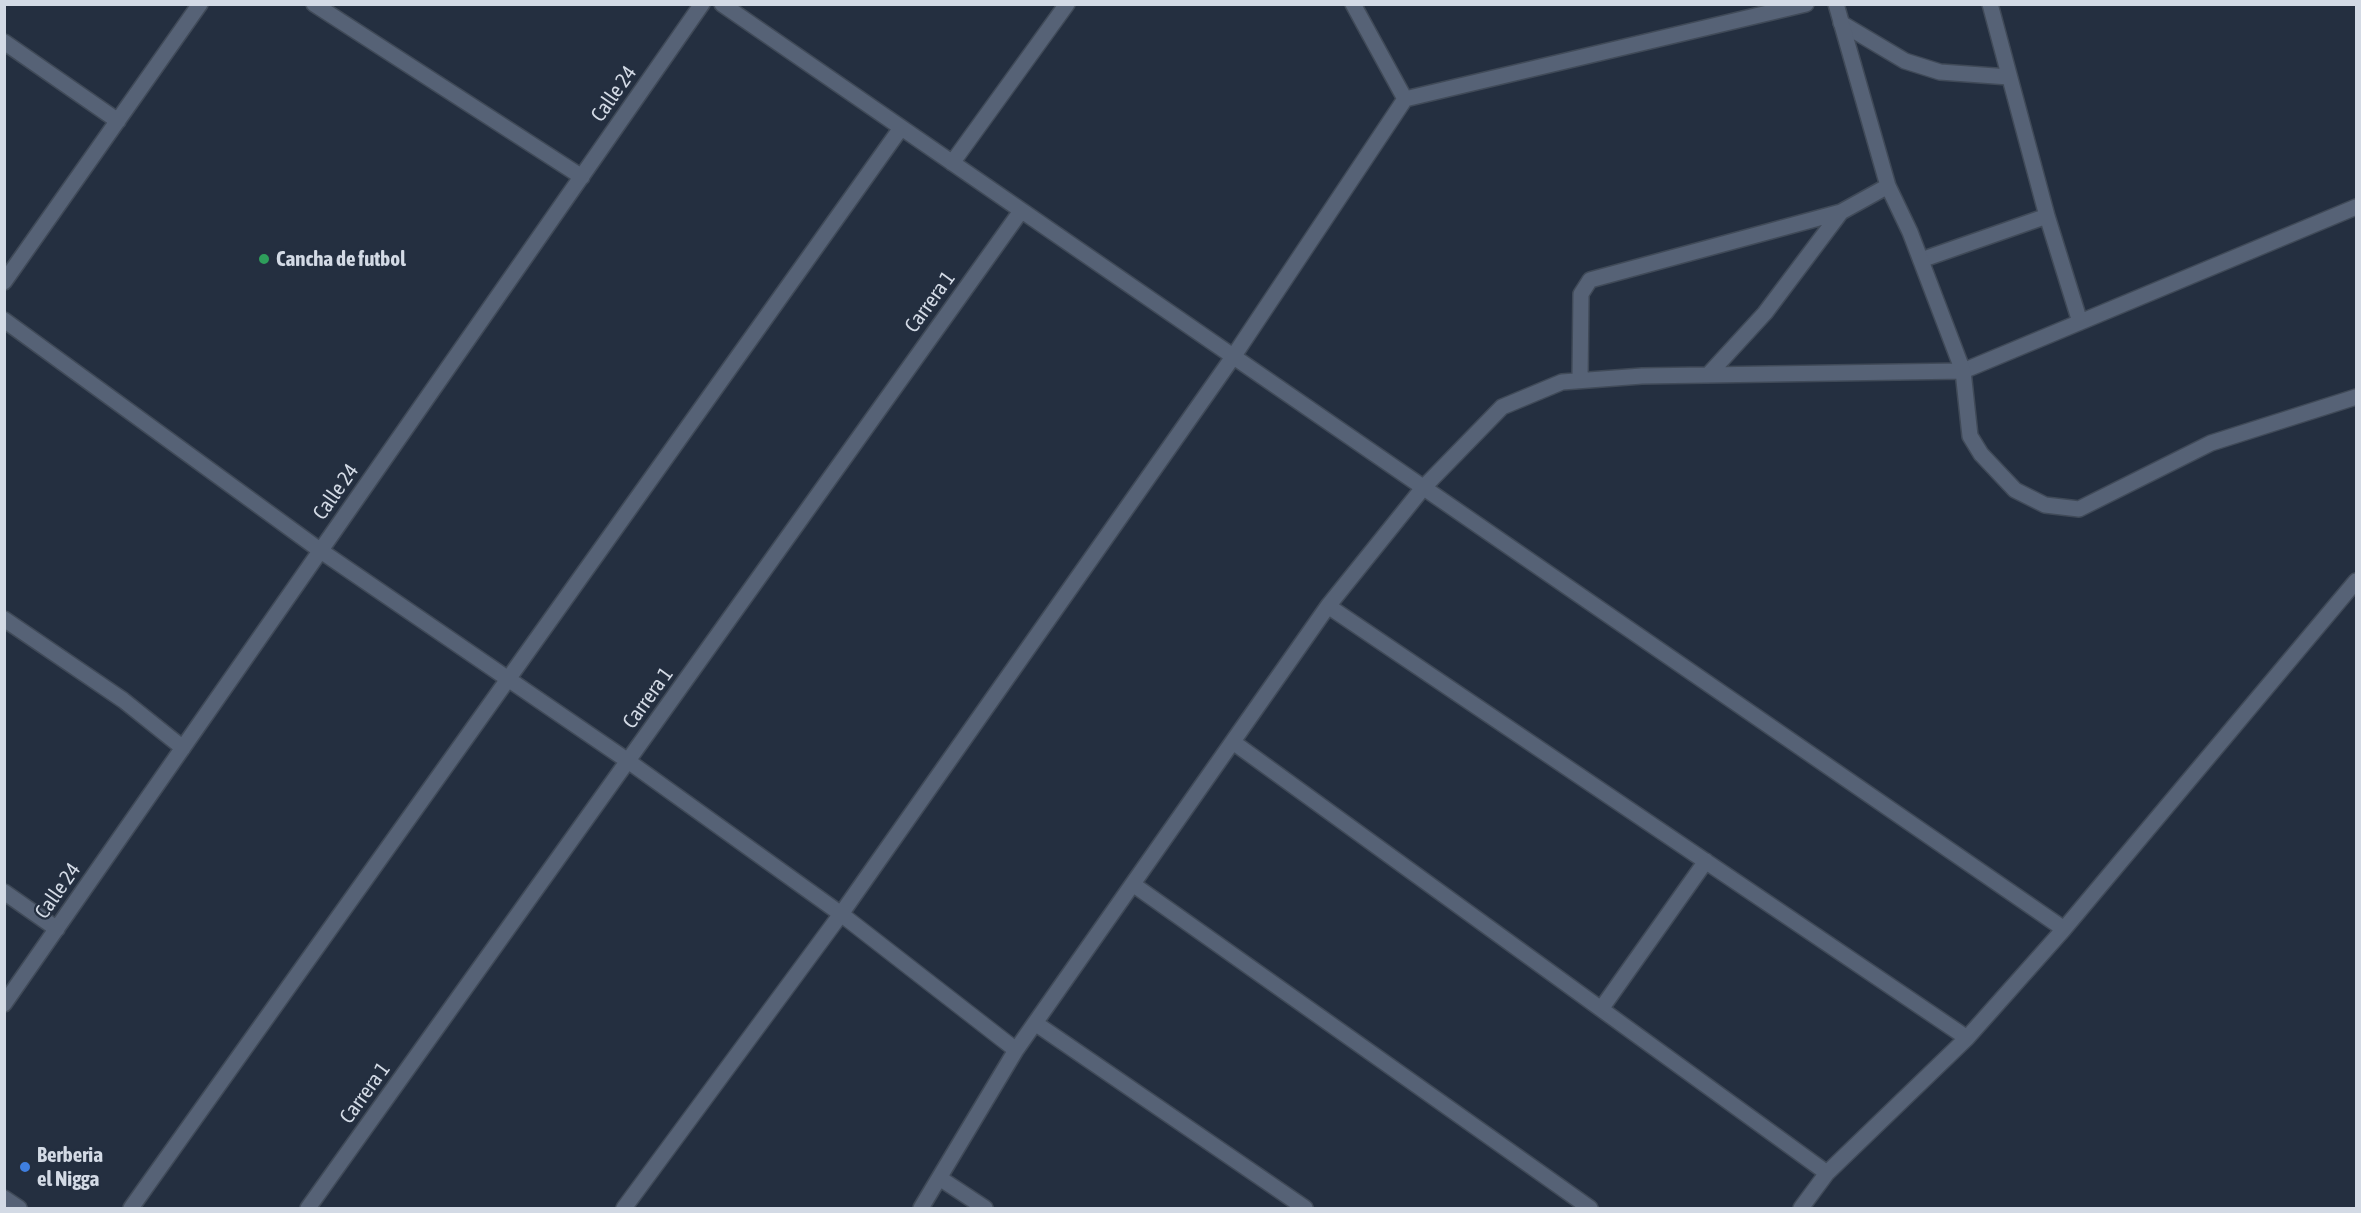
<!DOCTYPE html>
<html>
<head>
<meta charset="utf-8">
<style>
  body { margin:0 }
  #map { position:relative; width:2361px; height:1213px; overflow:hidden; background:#242f40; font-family:"Asap Condensed",sans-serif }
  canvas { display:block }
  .frame { position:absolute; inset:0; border:6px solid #d3dae5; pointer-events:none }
</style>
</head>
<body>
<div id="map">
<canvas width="2361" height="1213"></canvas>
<div class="frame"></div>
</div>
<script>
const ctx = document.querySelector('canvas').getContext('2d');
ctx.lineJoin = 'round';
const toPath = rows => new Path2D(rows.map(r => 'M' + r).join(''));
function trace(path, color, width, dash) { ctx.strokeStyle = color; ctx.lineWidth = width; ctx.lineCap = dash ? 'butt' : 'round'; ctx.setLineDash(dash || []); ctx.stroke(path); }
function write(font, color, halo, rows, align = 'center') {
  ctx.font = font + ' "Asap Condensed",sans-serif'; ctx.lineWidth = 4.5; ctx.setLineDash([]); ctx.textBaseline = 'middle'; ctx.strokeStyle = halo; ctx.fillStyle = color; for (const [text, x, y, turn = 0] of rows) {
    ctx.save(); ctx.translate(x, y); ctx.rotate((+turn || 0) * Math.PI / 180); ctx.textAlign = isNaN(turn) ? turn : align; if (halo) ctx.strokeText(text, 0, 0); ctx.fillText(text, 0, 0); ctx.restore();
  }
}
const lane = toPath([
  [1841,23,1905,61,1940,72,2009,77],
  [2047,216,2080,322],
  [1921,260,2047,216,1990,4],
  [1963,371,2356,207]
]);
const street = toPath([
  [314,4,582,177],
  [722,4,2064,929],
  [1353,4,1405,99],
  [4,42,118,121],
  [952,163,1067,4],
  [4,282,200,4],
  [4,320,321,551,628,761,841,914,1016,1050],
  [1963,371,1970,436,1981,454,2015,490,2045,505,2079,509,2211,443,2356,397],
  [1708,375,1765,313,1841,212],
  [1580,380,1581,294,1590,280,1841,212,1888,186],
  [1328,606,1967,1038],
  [4,619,123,700,183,748],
  [1233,742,1827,1173],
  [1134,885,1590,1208],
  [4,892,57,929],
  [4,1004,702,4],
  [1601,1009,1706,861],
  [1035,1023,1305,1208],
  [941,1179,985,1208],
  [4,1198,19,1208],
  [131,1208,901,128],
  [308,1208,1021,211],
  [624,1208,841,914,1233,357,1405,99,1806,4],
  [921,1208,1016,1050,1328,606,1423,488,1502,407,1562,382,1642,376,1963,371,1910,232,1888,186,1836,4],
  [1801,1208,1827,1173,1967,1038,2064,929,2356,581]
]);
const markers = [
  [264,259,6,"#2e9e5b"],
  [25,1167,6,"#3f7fe0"]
];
const streetNames = [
  ["Calle 24",614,94,-55],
  ["Carrera 1",930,302,-54],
  ["Calle 24",336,492,-55],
  ["Carrera 1",648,698,-54],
  ["Calle 24",58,891,-55],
  ["Carrera 1",365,1093,-54]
];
const poiNames = [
  ["Cancha de futbol",276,259],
  ["Berberia",37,1155],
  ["el Nigga",37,1179]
];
trace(lane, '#404a58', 18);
trace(street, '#404a58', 18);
trace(lane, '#566276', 15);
trace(street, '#566276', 15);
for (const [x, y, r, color] of markers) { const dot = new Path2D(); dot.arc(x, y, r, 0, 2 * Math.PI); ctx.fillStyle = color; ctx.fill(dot); trace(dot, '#242f40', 2); }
write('21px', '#d3dae5', '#242f40', streetNames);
write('bold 21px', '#d3dae5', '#242f40', poiNames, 'left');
</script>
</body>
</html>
